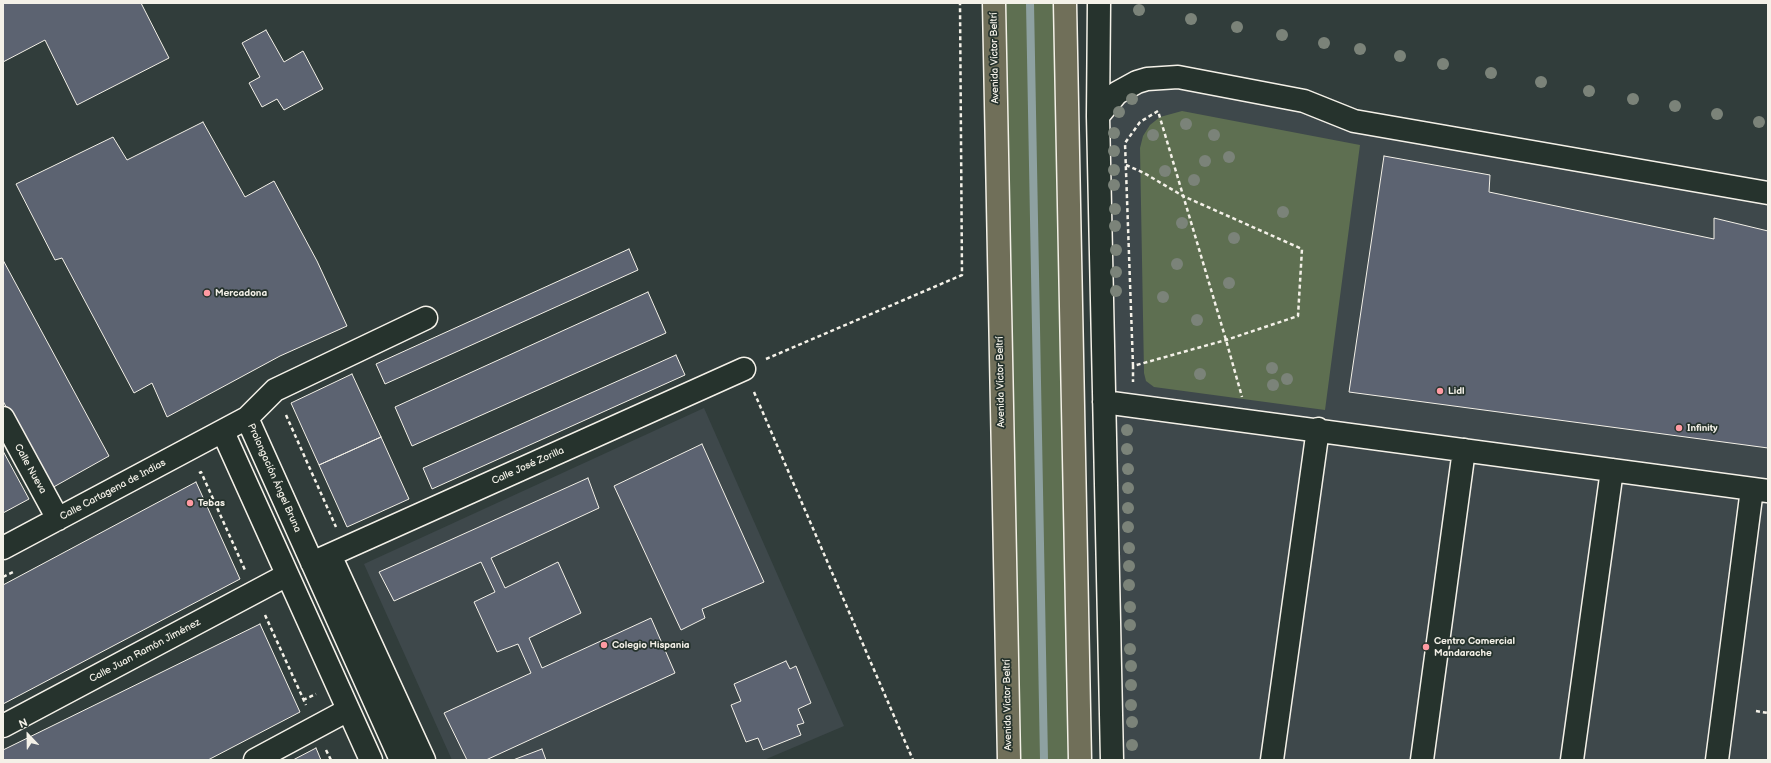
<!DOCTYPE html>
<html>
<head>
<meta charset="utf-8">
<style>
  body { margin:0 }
  #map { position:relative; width:1771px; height:763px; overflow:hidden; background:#313d3b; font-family:"Balsamiq Sans",sans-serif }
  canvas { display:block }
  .frame { position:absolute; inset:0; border:4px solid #f4f1e8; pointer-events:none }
  .north { position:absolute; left:8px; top:715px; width:40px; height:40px; -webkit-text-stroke:3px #26332d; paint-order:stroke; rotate:338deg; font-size:11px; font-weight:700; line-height:16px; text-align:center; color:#f4f1e8 }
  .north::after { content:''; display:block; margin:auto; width:14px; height:18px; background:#f4f1e8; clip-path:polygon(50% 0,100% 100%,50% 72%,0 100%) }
</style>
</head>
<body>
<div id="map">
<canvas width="1771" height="763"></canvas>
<div class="frame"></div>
<div class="north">N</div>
</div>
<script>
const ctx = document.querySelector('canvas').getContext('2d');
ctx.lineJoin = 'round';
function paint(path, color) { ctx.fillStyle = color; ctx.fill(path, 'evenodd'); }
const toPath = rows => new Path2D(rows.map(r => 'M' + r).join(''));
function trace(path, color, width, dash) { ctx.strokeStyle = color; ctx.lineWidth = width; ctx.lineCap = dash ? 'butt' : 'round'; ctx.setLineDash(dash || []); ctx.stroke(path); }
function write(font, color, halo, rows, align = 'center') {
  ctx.font = font + ' "Balsamiq Sans",sans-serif'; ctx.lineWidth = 3.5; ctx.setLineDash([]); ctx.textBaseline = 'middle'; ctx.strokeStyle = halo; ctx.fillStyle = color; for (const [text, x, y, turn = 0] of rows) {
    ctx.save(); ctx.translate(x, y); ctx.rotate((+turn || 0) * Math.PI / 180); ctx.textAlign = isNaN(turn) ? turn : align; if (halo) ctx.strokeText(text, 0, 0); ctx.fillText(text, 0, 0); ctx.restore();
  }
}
const built = toPath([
  [1147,79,1768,193,1768,760,1112,760,1098,116],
  [704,408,844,726,764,760,452,760,364,564]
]);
const green = toPath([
  [994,3,1065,3,1080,760,1009,760],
  [1182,111,1360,145,1325,410,1154,387,1146,381,1144,373,1140,148,1143,136,1150,125,1160,117]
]);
const stream = toPath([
  [1030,3,1044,760]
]);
const building = toPath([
  [3,3,141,3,169,58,77,105,45,40,3,62,3,3],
  [266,30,284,62,303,51,323,89,284,110,277,99,262,107,249,83,260,77,242,43,266,30],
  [203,122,245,197,274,181,317,261,347,326,280,356,167,417,152,383,134,393,62,258,55,260,16,184,113,137,127,160,203,122],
  [1384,156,1490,175,1489,192,1714,239,1714,218,1768,231,1768,448,1349,392,1384,156],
  [629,249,638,270,385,384,376,364,629,249],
  [3,260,109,456,50,489,3,401,3,260],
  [648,292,666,333,412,446,395,407,648,292],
  [676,355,685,375,432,489,423,468,676,355],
  [352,374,381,437,319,465,291,403,352,374],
  [381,437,409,499,347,527,319,465,381,437],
  [702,444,764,582,702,609,705,618,681,630,614,486,702,444],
  [3,451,29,499,3,513,3,451],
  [588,478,599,508,491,558,505,588,558,562,581,613,529,638,542,668,651,618,675,673,486,760,467,760,444,713,531,673,518,644,497,652,474,602,495,592,481,562,394,601,379,572,588,478],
  [196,482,240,579,3,704,3,585,196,482],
  [260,624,300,712,208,760,3,760,3,750,260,624],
  [786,661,790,669,796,666,811,703,798,709,804,723,797,725,801,735,763,750,758,738,746,742,731,705,741,701,734,684,786,661],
  [316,748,321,760,293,760,316,748],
  [542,749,546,760,513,760,542,749]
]);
const path = toPath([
  [1126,165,1144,173,1183,196,1302,249,1298,316,1226,340,1133,366,1133,382],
  [766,359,962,275,960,3],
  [1133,366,1125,143,1140,122,1158,111,1226,340,1242,397],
  [754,392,913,760],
  [286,415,336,527],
  [199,473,201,472,245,570],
  [3,577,13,572],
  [265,615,306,705],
  [303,700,316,694],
  [1756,711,1768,713],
  [326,750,331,760]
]);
const minor = toPath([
  [1098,116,1099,3],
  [1104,402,1768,491],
  [3,418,58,519],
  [247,418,401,760],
  [223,432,371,760],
  [3,548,247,418,275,390,426,318],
  [330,555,424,760],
  [312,563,744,369],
  [3,726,287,575],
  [255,760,348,710],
  [1112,760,1098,116,1117,93,1137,82,1147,79,1178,77,1304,101,1354,121,1768,193],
  [1272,760,1318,429],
  [1422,760,1464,450],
  [1572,760,1612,470],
  [1717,760,1752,489]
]);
const major = toPath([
  [994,3,1009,760],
  [1065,3,1080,760]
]);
const trees = [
  [1139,10],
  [1191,19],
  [1237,27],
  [1282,35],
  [1324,43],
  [1360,49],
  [1400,56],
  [1443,64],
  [1491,73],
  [1541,82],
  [1589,91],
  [1132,99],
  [1633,99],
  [1675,106],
  [1119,112],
  [1717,114],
  [1759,122],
  [1186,124],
  [1114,133],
  [1153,135],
  [1214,135],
  [1114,151],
  [1229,157],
  [1205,161],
  [1114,170],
  [1165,171],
  [1194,180],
  [1114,185],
  [1115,209],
  [1283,212],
  [1182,223],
  [1115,226],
  [1234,238],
  [1116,250],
  [1177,264],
  [1116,272],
  [1229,283],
  [1116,291],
  [1163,297],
  [1197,320],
  [1272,368],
  [1200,374],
  [1287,379],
  [1273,385],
  [1127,430],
  [1127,449],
  [1128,469],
  [1128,488],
  [1128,508],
  [1128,527],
  [1129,548],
  [1129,566],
  [1129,585],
  [1130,607],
  [1130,625],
  [1130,649],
  [1131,666],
  [1131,685],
  [1131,705],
  [1132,722],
  [1132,745]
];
const markers = [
  [207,293,4,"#ff9aa2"],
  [1440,391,4,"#ff9aa2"],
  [1679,428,4,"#ff9aa2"],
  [190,503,4,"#ff9aa2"],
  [604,645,4,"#ff9aa2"],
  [1426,647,4,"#ff9aa2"]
];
const streetNames = [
  ["Avenida Víctor Beltrí",995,58,-91],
  ["Avenida Víctor Beltrí",1001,382,-91],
  ["Calle José Zorilla",528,466,-24],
  ["Calle Nueva",30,469,61],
  ["Prolongación Ángel Bruna",274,478,66],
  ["Calle Cartagena de Indias",113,490,-28],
  ["Calle Juan Ramón Jiménez",145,651,-28],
  ["Avenida Víctor Beltrí",1008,705,-91]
];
const poiNames = [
  ["Mercadona",215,293],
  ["Lidl",1448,391],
  ["Infinity",1687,428],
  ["Tebas",198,503],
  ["Centro Comercial",1434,641],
  ["Mandarache",1434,653],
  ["Colegio Hispania",612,645]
];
paint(built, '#3e484b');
paint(green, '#5e6f51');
trace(stream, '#8ea1a1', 8);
paint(building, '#5c6371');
trace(building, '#f4f1e8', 1);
trace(minor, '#f4f1e8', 25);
trace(major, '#f4f1e8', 25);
trace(path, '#f4f1e8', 2.5, [4, 3]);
trace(minor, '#26332d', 22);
trace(major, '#706f59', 22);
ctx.fillStyle = '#7b8379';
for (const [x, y] of trees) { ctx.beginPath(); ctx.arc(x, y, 6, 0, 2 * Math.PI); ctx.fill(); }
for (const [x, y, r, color] of markers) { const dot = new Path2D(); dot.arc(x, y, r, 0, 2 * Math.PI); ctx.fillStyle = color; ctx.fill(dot); trace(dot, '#26332d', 1.5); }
write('10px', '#f4f1e8', '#26332d', streetNames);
write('bold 10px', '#f4f1e8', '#26332d', poiNames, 'left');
</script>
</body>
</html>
